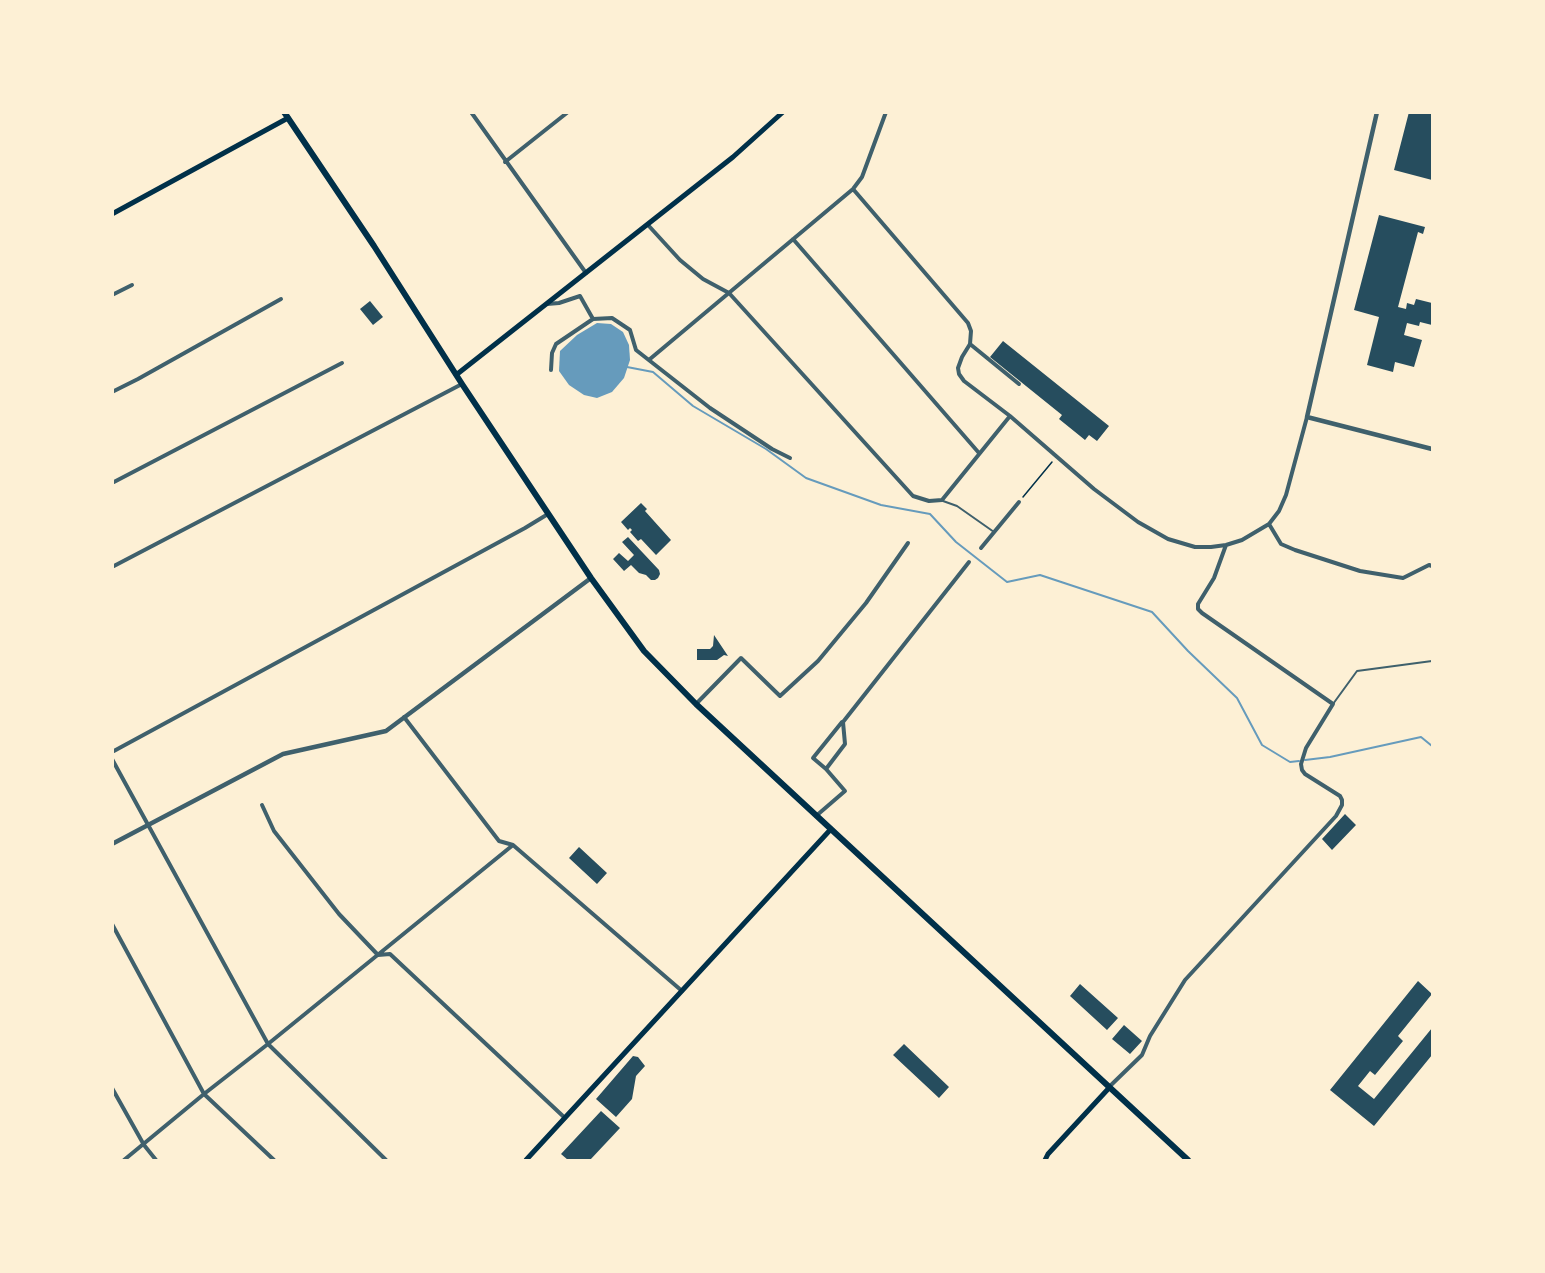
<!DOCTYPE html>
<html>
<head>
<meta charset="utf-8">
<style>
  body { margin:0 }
  #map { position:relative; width:1545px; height:1273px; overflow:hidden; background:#fdf0d5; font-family:"IBM Plex Sans",sans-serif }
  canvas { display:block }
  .frame { position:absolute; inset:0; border:114px solid #fdf0d5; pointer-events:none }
</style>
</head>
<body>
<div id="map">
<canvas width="1545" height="1273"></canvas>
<div class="frame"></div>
</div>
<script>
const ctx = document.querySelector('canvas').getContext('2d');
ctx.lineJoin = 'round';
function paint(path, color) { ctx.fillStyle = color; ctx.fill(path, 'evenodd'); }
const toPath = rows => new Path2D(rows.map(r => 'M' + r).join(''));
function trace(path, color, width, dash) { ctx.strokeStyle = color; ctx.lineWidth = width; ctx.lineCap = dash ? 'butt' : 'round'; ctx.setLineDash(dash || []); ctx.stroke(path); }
const water = toPath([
  [597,323,611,324,623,332,629,345,630,360,624,378,612,392,597,398,584,395,569,385,559,371,560,351,577,335]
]);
const stream = toPath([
  [627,367,653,372,693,406,766,449,806,478,881,505,930,514,956,542,1007,582,1040,575,1152,612,1188,651,1237,698,1262,745,1290,762,1299,761],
  [1305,760,1330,757,1421,737,1432,746]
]);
const building = toPath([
  [1409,112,1432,112,1432,180,1394,170],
  [1379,215,1425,227,1423,234,1418,232,1398,307,1406,309,1407,303,1414,305,1416,299,1432,303,1432,325,1420,322,1419,326,1407,323,1404,335,1422,340,1414,367,1395,362,1393,372,1367,365,1379,317,1354,310],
  [370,301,383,317,373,325,360,309],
  [1003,341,1109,426,1097,441,1089,435,1085,440,1059,419,1062,415,990,357],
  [641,503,647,509,645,511,671,540,656,555,641,539,638,541,630,532,632,530,630,528,628,530,621,522],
  [628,537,659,570,660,574,658,578,655,580,651,580,646,575,639,573,631,565,624,571,613,559,619,553,628,561,634,555,622,542],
  [714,635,728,656,724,655,717,660,697,660,697,649,710,649,713,646],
  [1345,814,1356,825,1332,850,1322,839],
  [579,847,607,873,597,884,569,858],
  [1418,981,1432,994,1398,1036,1403,1041,1375,1075,1370,1071,1358,1086,1374,1099,1432,1028,1432,1055,1374,1126,1330,1090],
  [1080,984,1118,1018,1107,1030,1070,996],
  [1124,1025,1142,1041,1130,1054,1112,1039],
  [904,1044,949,1087,939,1098,893,1055],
  [633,1056,638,1057,645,1066,636,1076,632,1099,616,1117,596,1099],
  [601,1111,620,1128,590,1160,568,1160,561,1154]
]);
const path = toPath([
  [1023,497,1052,462]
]);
const service = toPath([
  [943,501,957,506,994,532],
  [1333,704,1357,671,1432,661]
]);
const minor = toPath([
  [471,112,586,273],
  [505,162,568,112],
  [853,189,968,323,971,331,970,344],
  [648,225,680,260,703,279,729,293,913,496,929,501,942,500,1010,416],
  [793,239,979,453],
  [112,295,132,285],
  [547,304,559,303,580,296,593,319,556,344,552,353,551,370],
  [593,319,612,318,630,330,636,350,710,408,772,449,790,458],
  [650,359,853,189,862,177,886,112],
  [1019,384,970,344,962,357,958,368,959,374,964,381,1010,416,1094,489,1138,522,1168,539,1195,547,1211,547,1226,545,1242,540,1269,524,1279,511,1286,495,1307,417],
  [112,392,138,379,281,299],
  [112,483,342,363],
  [1269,524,1281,544,1295,550,1360,571,1403,578,1429,565,1432,566],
  [981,548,1019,502],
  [112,567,462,384],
  [696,704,741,658,780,696,818,661,866,603,908,543],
  [404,717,499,841,513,845,682,991],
  [112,752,525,528,548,514],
  [112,759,268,1044,386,1160],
  [826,769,813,758,842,722],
  [262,805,274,831,339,914,378,955,390,954,565,1118],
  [816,816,845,791,826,769,845,744,843,722,969,562],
  [112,924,204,1094,274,1160],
  [1109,1087,1142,1055,1150,1036,1185,980,1336,816,1342,805,1342,800,1340,796,1305,774,1302,770,1301,764,1306,748,1333,704,1202,613,1198,609,1198,604,1214,578,1226,545],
  [112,1088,144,1145,156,1160],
  [124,1160,204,1094,268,1044,513,845]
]);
const tertiary = toPath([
  [1377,112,1307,417,1432,449],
  [112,844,283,754,386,731,591,578]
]);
const secondary = toPath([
  [112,214,288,118],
  [456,375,733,157,783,112],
  [526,1160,831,829],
  [1045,1160,1048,1154,1109,1088]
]);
const primary = toPath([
  [284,112,374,246,462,384,591,578,644,651,696,704,1188,1160]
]);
paint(water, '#669bbc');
trace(stream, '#669bbc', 2);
paint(building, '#264d5e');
trace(path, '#003049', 1.5);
trace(service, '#3f606c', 2);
trace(minor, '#3f606c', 4);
trace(tertiary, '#3f606c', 4.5);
trace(secondary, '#003049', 5);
trace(primary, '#003049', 6);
</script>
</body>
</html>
